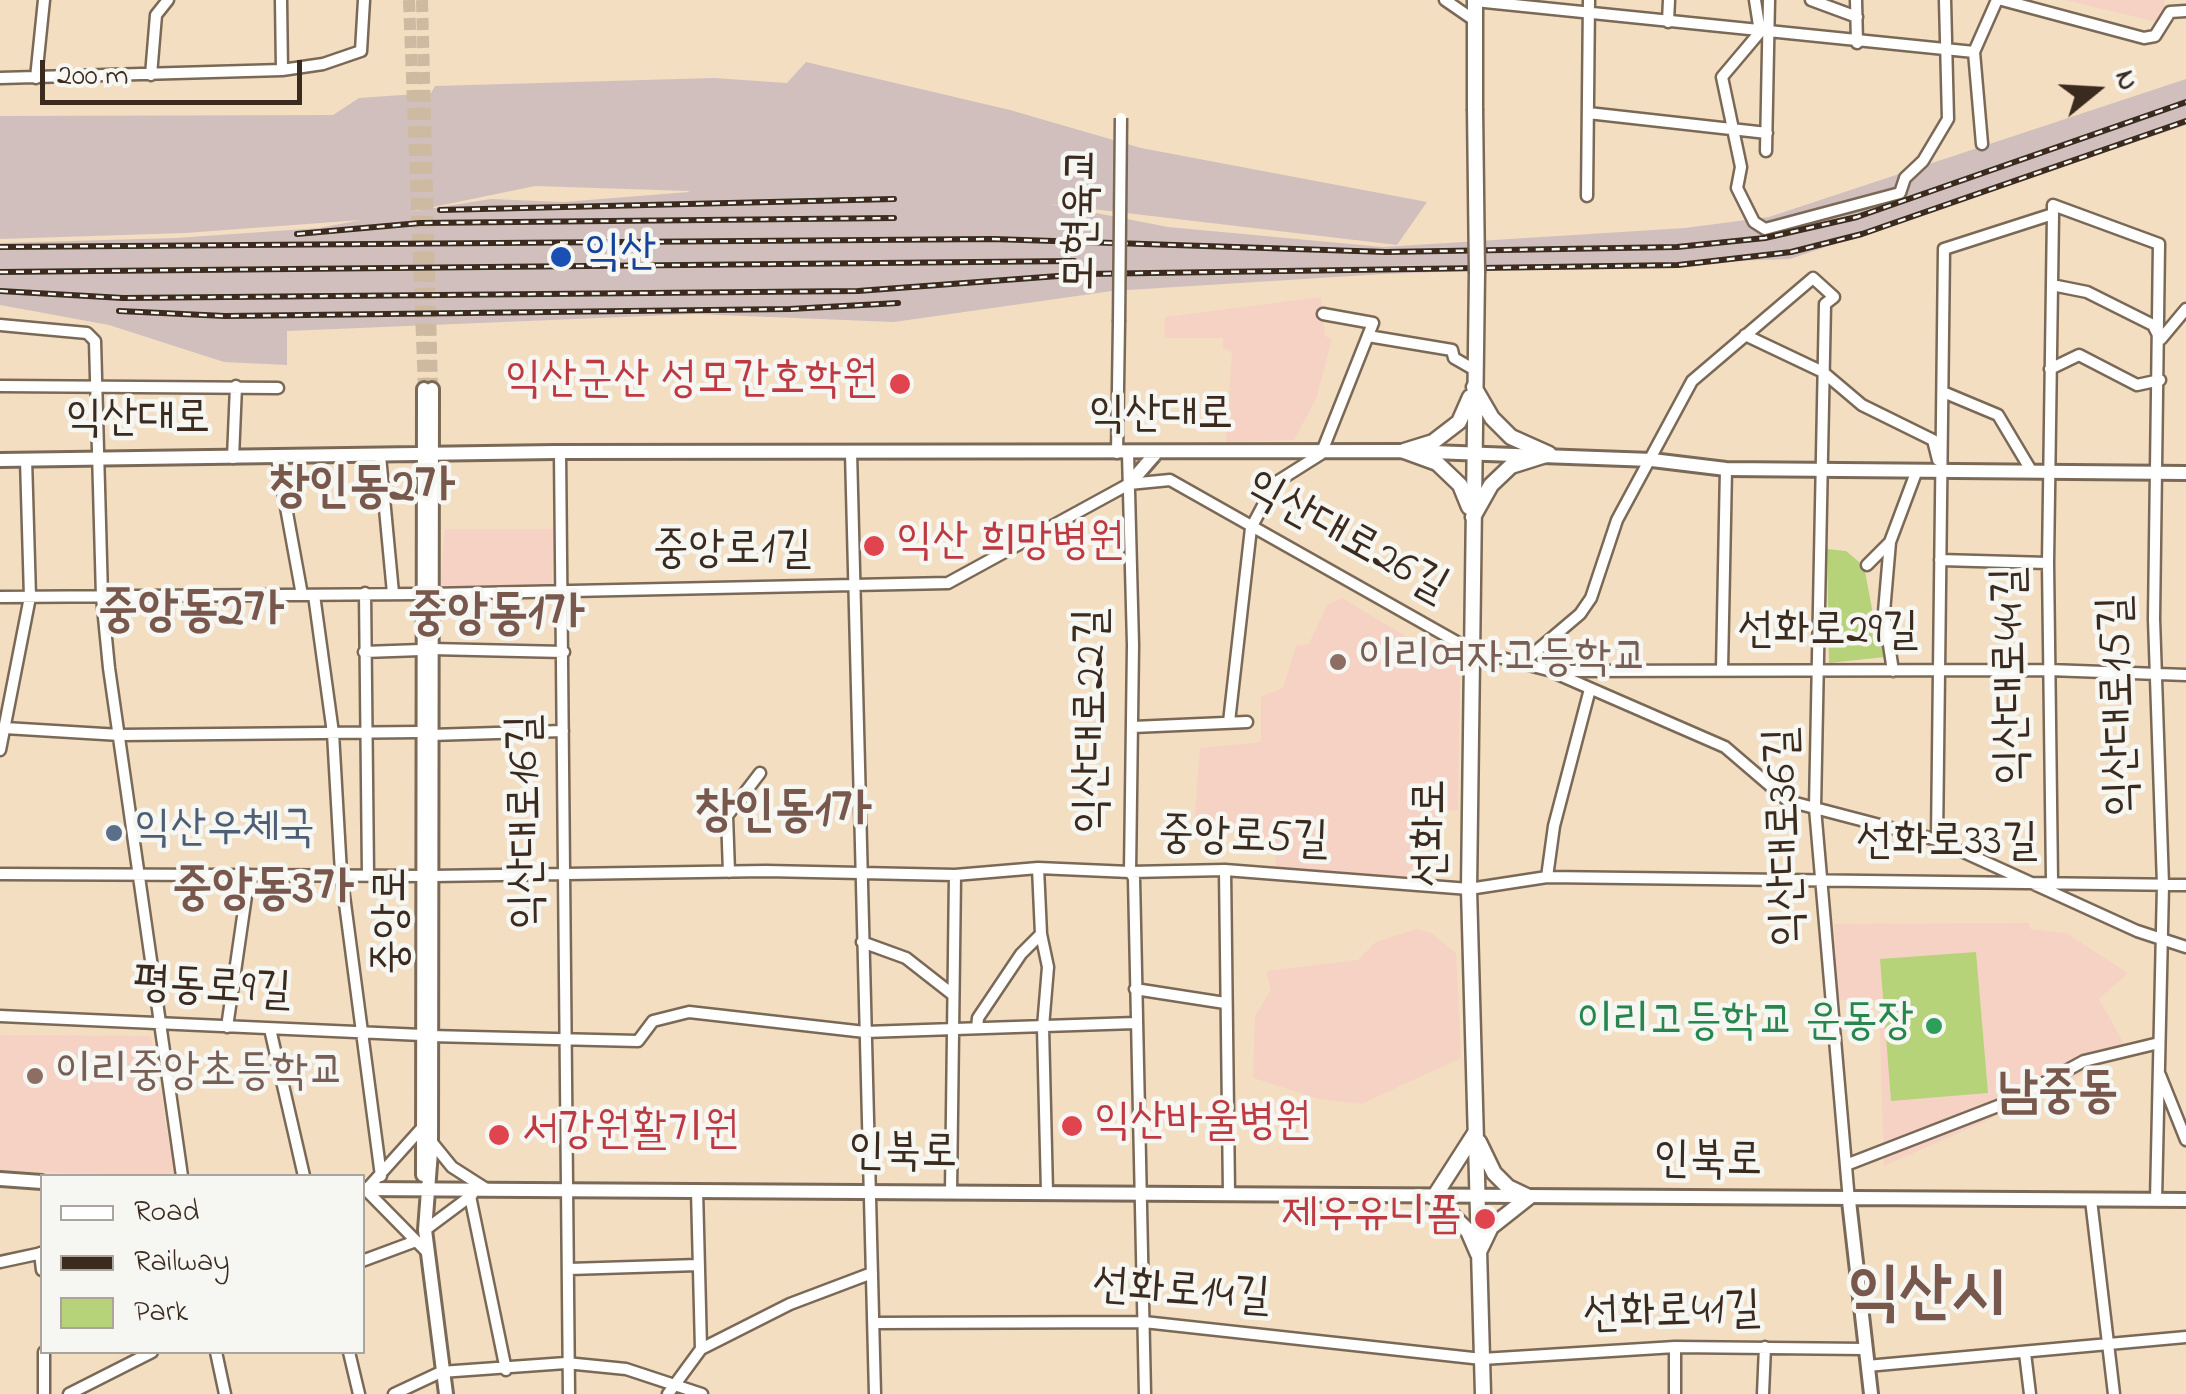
<!DOCTYPE html>
<html>
<head>
<meta charset="utf-8">
<style>
  body { margin:0 }
  #map { position:relative; width:2186px; height:1394px; overflow:hidden; background:#f3dec2; font-family:"Indie Flower",sans-serif }
  canvas { display:block }
  .legend { position:absolute; left:40px; top:1174px; width:325px; height:180px; box-sizing:border-box; background:#f6f6f2; border:2px solid #aba49d; margin:0; padding:12px 18px; list-style:none; font-size:30px; color:#3b2a1e }
  .legend li { display:flex; align-items:center; gap:20px; height:50px }
  .legend b { width:50px; border:2px solid #aba49d }
  .north { position:absolute; left:2046px; top:40px; width:100px; height:100px; -webkit-text-stroke:8px #f6f6f2; paint-order:stroke; rotate:72deg; font-size:28px; font-weight:700; line-height:40px; text-align:center; color:#3b2a1e }
  .north::after { content:''; display:block; margin:auto; width:35px; height:45px; background:#3b2a1e; clip-path:polygon(50% 0,100% 100%,50% 72%,0 100%) }
  .scale { position:absolute; left:40px; top:60px; width:262px; height:45px; box-sizing:border-box; border:5px solid #3b2a1e; border-top:0; padding-left:12px; font-size:30px; line-height:35px; white-space:nowrap; color:#3b2a1e; -webkit-text-stroke:8px #f6f6f2; paint-order:stroke }
</style>
</head>
<body>
<div id="map">
<canvas width="2186" height="1394"></canvas>
<ul class="legend">
<li><b style="height:12px;background:#fff"></b>Road</li>
<li><b style="height:12px;background:#3b2a1e"></b>Railway</li>
<li><b style="height:28px;background:#b6d37a"></b>Park</li>
</ul>
<div class="north">N</div>
<div class="scale">200 m</div>
</div>
<script>
const ctx = document.querySelector('canvas').getContext('2d');
ctx.lineJoin = 'round';
function paint(path, color) { ctx.fillStyle = color; ctx.fill(path, 'evenodd'); }
const toPath = rows => new Path2D(rows.map(r => 'M' + r).join(''));
function trace(path, color, width, dash) { ctx.strokeStyle = color; ctx.lineWidth = width; ctx.lineCap = dash ? 'butt' : 'round'; ctx.setLineDash(dash || []); ctx.stroke(path); }
function write(font, color, halo, rows, align = 'center') {
  ctx.font = font + ' "Indie Flower","Poor Story",sans-serif'; ctx.lineWidth = 9; ctx.setLineDash([]); ctx.textBaseline = 'middle'; ctx.strokeStyle = halo; ctx.fillStyle = color; for (const [text, x, y, turn = 0] of rows) {
    ctx.save(); ctx.translate(x, y); ctx.rotate((+turn || 0) * Math.PI / 180); ctx.textAlign = isNaN(turn) ? turn : align; if (halo) ctx.strokeText(text, 0, 0); ctx.fillText(text, 0, 0); ctx.restore();
  }
}
const built = toPath([
  [2065,0,2165,0,2161,23],
  [1321,297,1325,336,1332,339,1316,399,1294,440,1226,442,1232,352,1223,348,1223,338,1164,338,1165,317],
  [445,529,553,529,552,585,440,589],
  [1342,598,1460,669,1458,810,1447,811,1429,840,1417,847,1410,876,1276,870,1275,838,1194,827,1200,748,1261,742,1261,697,1283,688,1296,646,1309,644,1327,605],
  [2029,923,2030,929,2066,933,2128,973,2099,999,2124,1044,2065,1086,1884,1166,1879,1000,1838,1000,1834,924],
  [1417,929,1431,933,1456,953,1461,1058,1361,1104,1319,1099,1253,1078,1255,1016,1271,990,1266,971,1358,960,1376,942],
  [0,1035,151,1036,175,1176,0,1171]
]);
const industrial = toPath([
  [806,62,1010,110,1141,148,1427,202,1397,245,1050,204,1168,227,1383,247,1685,228,1769,217,2186,79,2186,125,1790,259,1384,274,1112,291,894,322,695,314,287,331,287,365,224,362,109,325,0,305,0,243,176,238,319,228,361,220,185,233,0,239,0,116,333,115,359,98,431,93,435,86,714,78,787,83],
  [535,186,688,191,689,192,563,202,491,199,409,212]
]);
const green = toPath([
  [1827,549,1846,551,1864,566,1876,630,1886,640,1885,657,1829,663],
  [1976,952,1988,1093,1891,1101,1880,959]
]);
const tertiaryTunnel = toPath([
  [409,0,424,389],
  [422,0,432,389]
]);
const minor = toPath([
  [281,0,282,70],
  [1445,0,1474,20],
  [1755,0,1760,32,1722,77,1741,167,1737,188,1754,222,1765,229,1900,193,1905,178,1923,161,1948,119,1945,0],
  [1811,0,1857,17],
  [1856,0,1857,43],
  [2002,0,2144,38,2155,36,2170,12,2186,11],
  [1475,1,1974,52,1997,0],
  [1668,22,1669,0],
  [1974,52,1982,144],
  [151,75,156,15,168,0],
  [0,78,282,70,323,64,361,51,364,0],
  [36,78,44,0],
  [1588,113,1767,133],
  [1766,151,1769,0],
  [1587,196,1589,0],
  [2052,285,2087,292,2153,325,2158,335],
  [0,325,87,333,95,341,102,597,109,668,182,1176],
  [1745,335,1823,372,1862,405,1933,440,1938,460],
  [1368,336,1452,350,1454,358,1475,370],
  [2161,339,2186,309],
  [2050,369,2079,355,2137,385,2160,380],
  [0,386,278,388],
  [1943,392,1998,415,2032,472],
  [560,452,569,1394],
  [851,452,875,1394],
  [1117,453,1119,322],
  [1128,453,1133,645,1130,872,1134,878,1145,1394],
  [380,456,393,593],
  [233,458,236,386],
  [277,458,302,595],
  [1890,542,1884,612,1893,671],
  [1940,560,2048,563],
  [1867,565,1890,542,1917,470],
  [365,593,368,875],
  [430,594,948,583,1129,484,1170,480,1471,650,1552,671,2049,670,2186,675],
  [314,595,333,733,341,873,381,1176],
  [0,597,420,594],
  [431,649,564,652],
  [364,652,421,650],
  [1521,664,1580,614,1591,598,1617,520,1692,381,1813,278,1834,297,1825,304,1815,808,1849,1201],
  [1722,669,1726,469],
  [1555,673,1725,747,1788,801,1937,840,2137,931,2186,947],
  [1229,722,1251,528,1275,483,1321,454,1373,323,1323,314],
  [1133,727,1247,722],
  [5,728,120,735,420,732],
  [430,735,563,731],
  [0,750,30,597,26,459],
  [1937,840,1944,249,2053,214,2053,205,2159,244,2154,619,2163,885,2156,1200],
  [1038,868,1041,934,1048,967,1043,1027,1047,1192],
  [1225,870,1229,1193],
  [729,872,727,816,760,773],
  [0,874,432,876,766,871,955,875,1038,868,1130,872,1225,870,1469,889,1547,877,2186,885],
  [1547,877,1554,826,1590,689],
  [2052,880,2048,563,2053,214],
  [862,942,906,958,952,994],
  [1135,989,1225,1003],
  [0,1016,422,1035],
  [227,1027,249,875],
  [977,1028,978,1018,1021,954,1041,934],
  [270,1029,304,1176],
  [430,1036,638,1041,653,1021,689,1012,865,1032,1135,1023],
  [2160,1075,2186,1140],
  [420,1130,366,1190,427,1252],
  [430,1140,452,1167,488,1190],
  [1846,1165,2011,1101,2084,1061,2159,1043],
  [697,1190,701,1349],
  [951,1192,955,875],
  [470,1196,506,1370],
  [2091,1200,2114,1394],
  [425,1230,472,1195],
  [40,1253,42,1270],
  [362,1261,416,1241],
  [0,1262,42,1253],
  [569,1269,698,1265],
  [874,1323,1144,1322,1482,1359,1675,1347,1865,1349],
  [216,1352,225,1394],
  [349,1352,359,1394],
  [2025,1353,2030,1394],
  [1867,1366,2186,1337],
  [44,1394,44,1352],
  [69,1394,152,1352],
  [394,1394,441,1372,566,1363,626,1369,702,1394],
  [668,1394,701,1349,790,1304,872,1273],
  [1675,1394,1675,1347],
  [1763,1394,1765,1347]
]);
const tertiary = toPath([
  [432,389,431,1151,425,1230,446,1394],
  [0,460,555,452,1404,451,1652,460,1726,469,2186,473],
  [1129,484,1156,453],
  [423,1175,424,389],
  [0,1179,42,1182],
  [362,1189,2186,1200],
  [1849,1201,1871,1394]
]);
const secondary = toPath([
  [1475,0,1475,109],
  [1477,273,1469,889,1483,1394],
  [1474,387,1492,418,1511,437,1549,454],
  [1404,451,1437,463,1460,485,1469,507],
  [1404,451,1433,442,1459,422,1470,397],
  [1473,517,1491,485,1511,466,1549,454],
  [1475,1133,1434,1197,1468,1231,1478,1254,1491,1227,1529,1197],
  [1479,1142,1494,1173,1508,1187,1529,1197]
]);
const rail = toPath([
  [440,210,894,199],
  [297,234,420,223,894,218],
  [0,247,993,239,1386,252,1677,247,1765,238,1857,217,2186,102],
  [0,272,1074,261],
  [0,291,123,298,858,291,1085,274,1678,265,1791,252,1862,234,2186,121],
  [119,311,225,316,790,309,898,303]
]);
const minorBridge = toPath([
  [1119,322,1121,118]
]);
const secondaryBridge = toPath([
  [1475,109,1477,273]
]);
const markers = [
  [561,257,12,"#1a4fb4"],
  [900,384,12,"#e0444e"],
  [874,546,12,"#e0444e"],
  [1338,662,10,"#8d6e63"],
  [114,833,10,"#5c6f8a"],
  [1934,1026,10,"#2e9e5b"],
  [35,1076,10,"#8d6e63"],
  [1072,1126,12,"#e0444e"],
  [499,1135,12,"#e0444e"],
  [1485,1219,12,"#e0444e"]
];
const streetNames = [
  ["모현육교",1085,219,-89],
  ["익산대로",1161,419],
  ["익산대로",138,423],
  ["익산대로26길",1345,540,29],
  ["중앙로1길",732,554],
  ["선화로29길",1828,635],
  ["익산대로44길",2015,676,-91],
  ["익산대로15길",2123,706,-92],
  ["익산대로22길",1096,721,-90],
  ["익산대로16길",530,822,-91],
  ["선화로",1435,833,-90],
  ["익산대로36길",1789,837,-92],
  ["중앙로5길",1243,841,2],
  ["선화로33길",1947,846],
  ["중앙로",396,921,-90],
  ["평동로9길",212,991,3],
  ["인북로",903,1156,1],
  ["인북로",1708,1164,1],
  ["선화로14길",1181,1295,4],
  ["선화로41길",1672,1316,-2]
];
const transitNames = [
  ["익산",584,257]
];
const healthNames = [
  ["익산군산 성모간호학원",878,384,"right"],
  ["익산 희망병원",896,546],
  ["익산바울병원",1094,1126],
  ["서강원활기원",522,1135],
  ["제우유니폼",1462,1219,"right"]
];
const educationNames = [
  ["이리여자고등학교",1358,662],
  ["이리중앙초등학교",55,1076]
];
const serviceNames = [
  ["익산우체국",134,833]
];
const leisureNames = [
  ["이리고등학교 운동장",1914,1026]
];
const quarterNames = [
  ["창인동2가",362,492],
  ["중앙동2가",191,616],
  ["중앙동1가",496,619],
  ["창인동1가",783,816],
  ["중앙동3가",263,894],
  ["남중동",2058,1097]
];
const townNames = [
  ["익산시",1926,1300]
];
paint(built, '#f6d2c4');
paint(industrial, '#d1bfbe');
paint(green, '#b6d37a');
trace(tertiaryTunnel, '#cebaa1', 12, [12, 6]);
trace(minor, '#7b6957', 15);
trace(tertiary, '#7b6957', 18);
trace(secondary, '#7b6957', 19);
trace(minor, '#fff', 10);
trace(tertiary, '#fff', 12);
trace(secondary, '#fff', 14);
trace(rail, '#3b2a1e', 6);
trace(rail, '#f6f6f2', 2.5, [8]);
trace(minorBridge, '#7b6957', 15, []);
trace(secondaryBridge, '#7b6957', 19, []);
trace(minorBridge, '#fff', 10);
trace(secondaryBridge, '#fff', 14);
for (const [x, y, r, color] of markers) { const dot = new Path2D(); dot.arc(x, y, r, 0, 2 * Math.PI); ctx.fillStyle = color; ctx.fill(dot); trace(dot, '#f6f6f2', 4); }
write('45px', '#3b2a1e', '#f6f6f2', streetNames);
write('45px', '#164399', '#f6f6f2', transitNames, 'left');
write('45px', '#be3a42', '#f6f6f2', healthNames, 'left');
write('45px', '#785e54', '#f6f6f2', educationNames, 'left');
write('45px', '#4e5e75', '#f6f6f2', serviceNames, 'left');
write('45px', '#27864d', '#f6f6f2', leisureNames, 'right');
write('bold 50px', '#78584c', '#f6f6f2', quarterNames);
write('bold 65px', '#78584c', '#f6f6f2', townNames);
</script>
</body>
</html>
